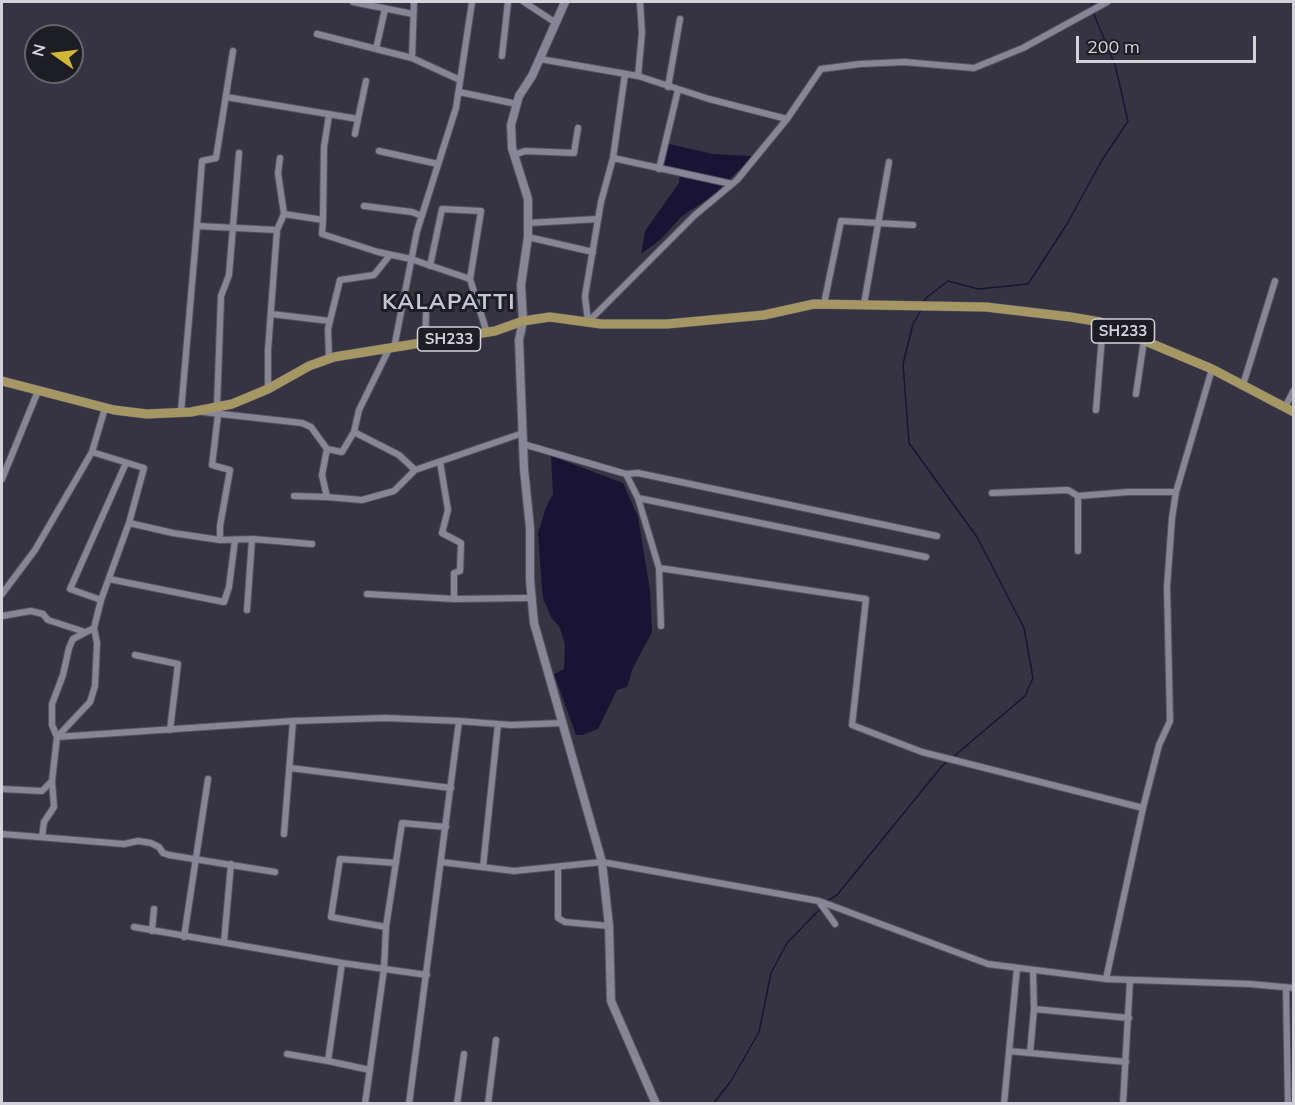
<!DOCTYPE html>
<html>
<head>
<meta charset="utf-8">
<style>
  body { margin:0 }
  #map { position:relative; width:1295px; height:1105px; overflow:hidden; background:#363443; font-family:Mulish,sans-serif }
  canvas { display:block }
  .frame { position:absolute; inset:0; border:3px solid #d3d2db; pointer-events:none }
  .north { position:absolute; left:24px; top:24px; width:60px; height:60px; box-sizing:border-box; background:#1d1d24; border:2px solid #66656d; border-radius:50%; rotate:284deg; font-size:16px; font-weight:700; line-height:24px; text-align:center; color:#d3d2db }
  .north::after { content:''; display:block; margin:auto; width:21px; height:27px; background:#d2b635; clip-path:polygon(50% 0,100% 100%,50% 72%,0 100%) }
  .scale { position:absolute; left:1076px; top:36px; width:180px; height:27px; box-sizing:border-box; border:3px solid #d3d2db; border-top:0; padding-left:8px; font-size:18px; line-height:21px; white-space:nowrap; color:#d3d2db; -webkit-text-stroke:4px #1d1d24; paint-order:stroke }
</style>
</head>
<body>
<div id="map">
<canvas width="1295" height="1105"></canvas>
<div class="frame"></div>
<div class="north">N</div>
<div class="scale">200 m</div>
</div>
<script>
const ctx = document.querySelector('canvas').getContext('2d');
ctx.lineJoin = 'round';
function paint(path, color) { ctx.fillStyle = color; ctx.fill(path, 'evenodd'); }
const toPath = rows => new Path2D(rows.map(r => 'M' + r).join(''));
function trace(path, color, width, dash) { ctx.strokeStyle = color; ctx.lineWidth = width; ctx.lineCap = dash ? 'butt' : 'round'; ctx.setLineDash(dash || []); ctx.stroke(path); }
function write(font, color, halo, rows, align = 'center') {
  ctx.font = font + ' Mulish,sans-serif'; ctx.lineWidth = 6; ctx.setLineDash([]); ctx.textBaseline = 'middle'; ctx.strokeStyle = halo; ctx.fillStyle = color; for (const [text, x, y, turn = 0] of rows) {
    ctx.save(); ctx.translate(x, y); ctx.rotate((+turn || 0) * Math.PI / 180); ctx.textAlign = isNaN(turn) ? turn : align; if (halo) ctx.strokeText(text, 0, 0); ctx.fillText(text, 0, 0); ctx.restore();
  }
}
const water = toPath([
  [669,144,713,154,753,156,715,194,681,217,661,239,641,254,645,231,679,183,680,169,664,165],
  [551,456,623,483,638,517,650,590,652,632,633,668,627,687,617,690,598,729,582,735,576,735,554,674,564,669,565,645,560,628,551,617,543,598,542,589,538,533,546,507,553,494]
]);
const stream = toPath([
  [1091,7,1093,2],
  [924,303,926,298,948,281,978,289,1028,284,1067,224,1102,160,1128,121,1115,65,1093,12],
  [921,310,913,324,903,364,909,443,977,537,1024,628,1033,678,1025,696,953,757],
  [827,901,837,895,942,766,949,760],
  [713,1104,731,1081,759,1032,771,973,787,943,820,909]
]);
const street = toPath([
  [353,2,413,14],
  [414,2,412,58,460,80],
  [524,2,556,23],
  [317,34,412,58],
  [376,49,385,9],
  [502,56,508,2],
  [540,59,638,76,709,99,787,119],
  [638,76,642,33,640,2],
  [668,87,680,19],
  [459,92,517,104],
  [226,97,358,119,355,134],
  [358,119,366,81],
  [379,151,438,164],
  [514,155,525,151,574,153,578,128],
  [280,158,278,173,284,214],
  [613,158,732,184],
  [659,169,678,90],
  [364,206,412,212,422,216],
  [323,220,324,147,329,115],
  [528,223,598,219],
  [197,226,202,161,216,158,233,51],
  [528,237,593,252],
  [430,266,442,209,481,211,470,279],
  [824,304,841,221,913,225],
  [864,304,889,162],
  [271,314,330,321],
  [588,322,695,215,737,180,787,119,821,69,860,64,904,62,974,68,1023,48,1107,2],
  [588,322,585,296,601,202,613,158,625,74],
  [425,344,426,314],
  [394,348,417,231,456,108,472,2],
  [329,359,328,329,340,280,374,275,390,255],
  [1243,385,1275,281],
  [268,389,268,350,277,230],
  [1136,394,1144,340],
  [217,407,221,296,229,275,239,153],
  [1285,407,1294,390],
  [1096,410,1103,324],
  [181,412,197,226,277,230,284,214,323,220,322,234,378,252,411,259,470,279,487,333],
  [203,412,302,423,311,427,327,449,322,475,327,497,362,500,394,491,415,470,523,433],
  [218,415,212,465,230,470,220,526,220,540],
  [354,432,399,455,415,470],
  [523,444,626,474,638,473,937,536],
  [327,449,342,452,354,432,359,410,389,349],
  [440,462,448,510,442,533,461,543,460,571,454,573,454,599,531,598],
  [626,474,638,498,659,568,661,626],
  [2,479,38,391],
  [992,493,1068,490,1078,496,1128,492,1176,492],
  [294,496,327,497],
  [1078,496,1078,551],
  [638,498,926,557],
  [129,523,173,533,220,540,252,539,312,544],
  [659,568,866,599,852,725,922,752,1143,808],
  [109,579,224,602,229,587,235,540],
  [2,594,35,550,92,452],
  [367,594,454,599],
  [101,600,70,589,126,463],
  [247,610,252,539],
  [2,616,31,611,43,614,48,620,85,632],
  [94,628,73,639,69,648,63,675,52,704,52,725,57,737,293,721],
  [135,655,178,664,170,730],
  [290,768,451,788],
  [2,789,42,791,52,781],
  [2,834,124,844,138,841,151,843,159,847,163,853,169,855,275,872],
  [284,834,293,721,385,718,459,721],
  [42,837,44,822,54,807,52,781,57,737,90,702,95,686,97,643,94,628,101,600,129,523,144,468,92,452,105,408],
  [441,862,514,871,602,862,819,901,988,964,1106,979,1250,984,1294,988],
  [483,867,498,724],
  [558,868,558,918,565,922,609,926],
  [820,903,835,924],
  [134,927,342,963,427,975],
  [386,927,331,917,340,859,396,863],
  [152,931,154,909],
  [184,937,208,779],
  [224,942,231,864],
  [342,963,328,1061,370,1070],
  [1106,979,1143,808,1159,745,1170,721,1167,587,1172,518,1176,492,1212,369],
  [1286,988,1288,1104],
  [1034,1009,1129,1018],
  [1009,1051,1126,1062],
  [1030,1053,1034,1009,1033,970],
  [287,1054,328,1061],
  [365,1104,384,969,386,927,402,823,446,827],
  [409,1104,459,721,511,725,562,723],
  [457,1104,464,1054],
  [488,1104,496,1040],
  [1004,1104,1017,968],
  [1123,1104,1130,980]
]);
const secondary = toPath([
  [565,2,532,76,519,96,511,125,512,148,528,199,528,237,521,285,523,321,519,340,524,469,530,528,530,580,534,623,602,862,609,926,611,1001,656,1104]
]);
const primary = toPath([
  [2,381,114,410,147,414,191,412,232,404,268,389,309,366,334,357,495,331,523,321,550,317,601,324,667,324,764,315,814,304,986,307,1071,317,1100,322,1212,369,1294,412]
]);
const shields = [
  [1123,331,63],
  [449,339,63]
];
const shieldNames = [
  ["SH233",1123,331],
  ["SH233",449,339]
];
const districtNames = [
  ["KALAPATTI",449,302]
];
paint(water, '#1a1434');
trace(stream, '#1a1434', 1.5);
trace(street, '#54535e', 8);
trace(secondary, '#54535e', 10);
trace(primary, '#54535e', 10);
trace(street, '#878697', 6);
trace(secondary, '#878697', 8);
trace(primary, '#a49764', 9);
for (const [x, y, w] of shields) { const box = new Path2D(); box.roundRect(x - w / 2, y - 12, w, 24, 4.5); ctx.fillStyle = '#1d1d24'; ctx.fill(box); trace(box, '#d3d2db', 1.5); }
write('bold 15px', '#d3d2db', null, shieldNames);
ctx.letterSpacing = '1.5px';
write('bold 22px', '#c6c5d8', '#1d1d24', districtNames);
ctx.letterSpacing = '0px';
</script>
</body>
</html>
